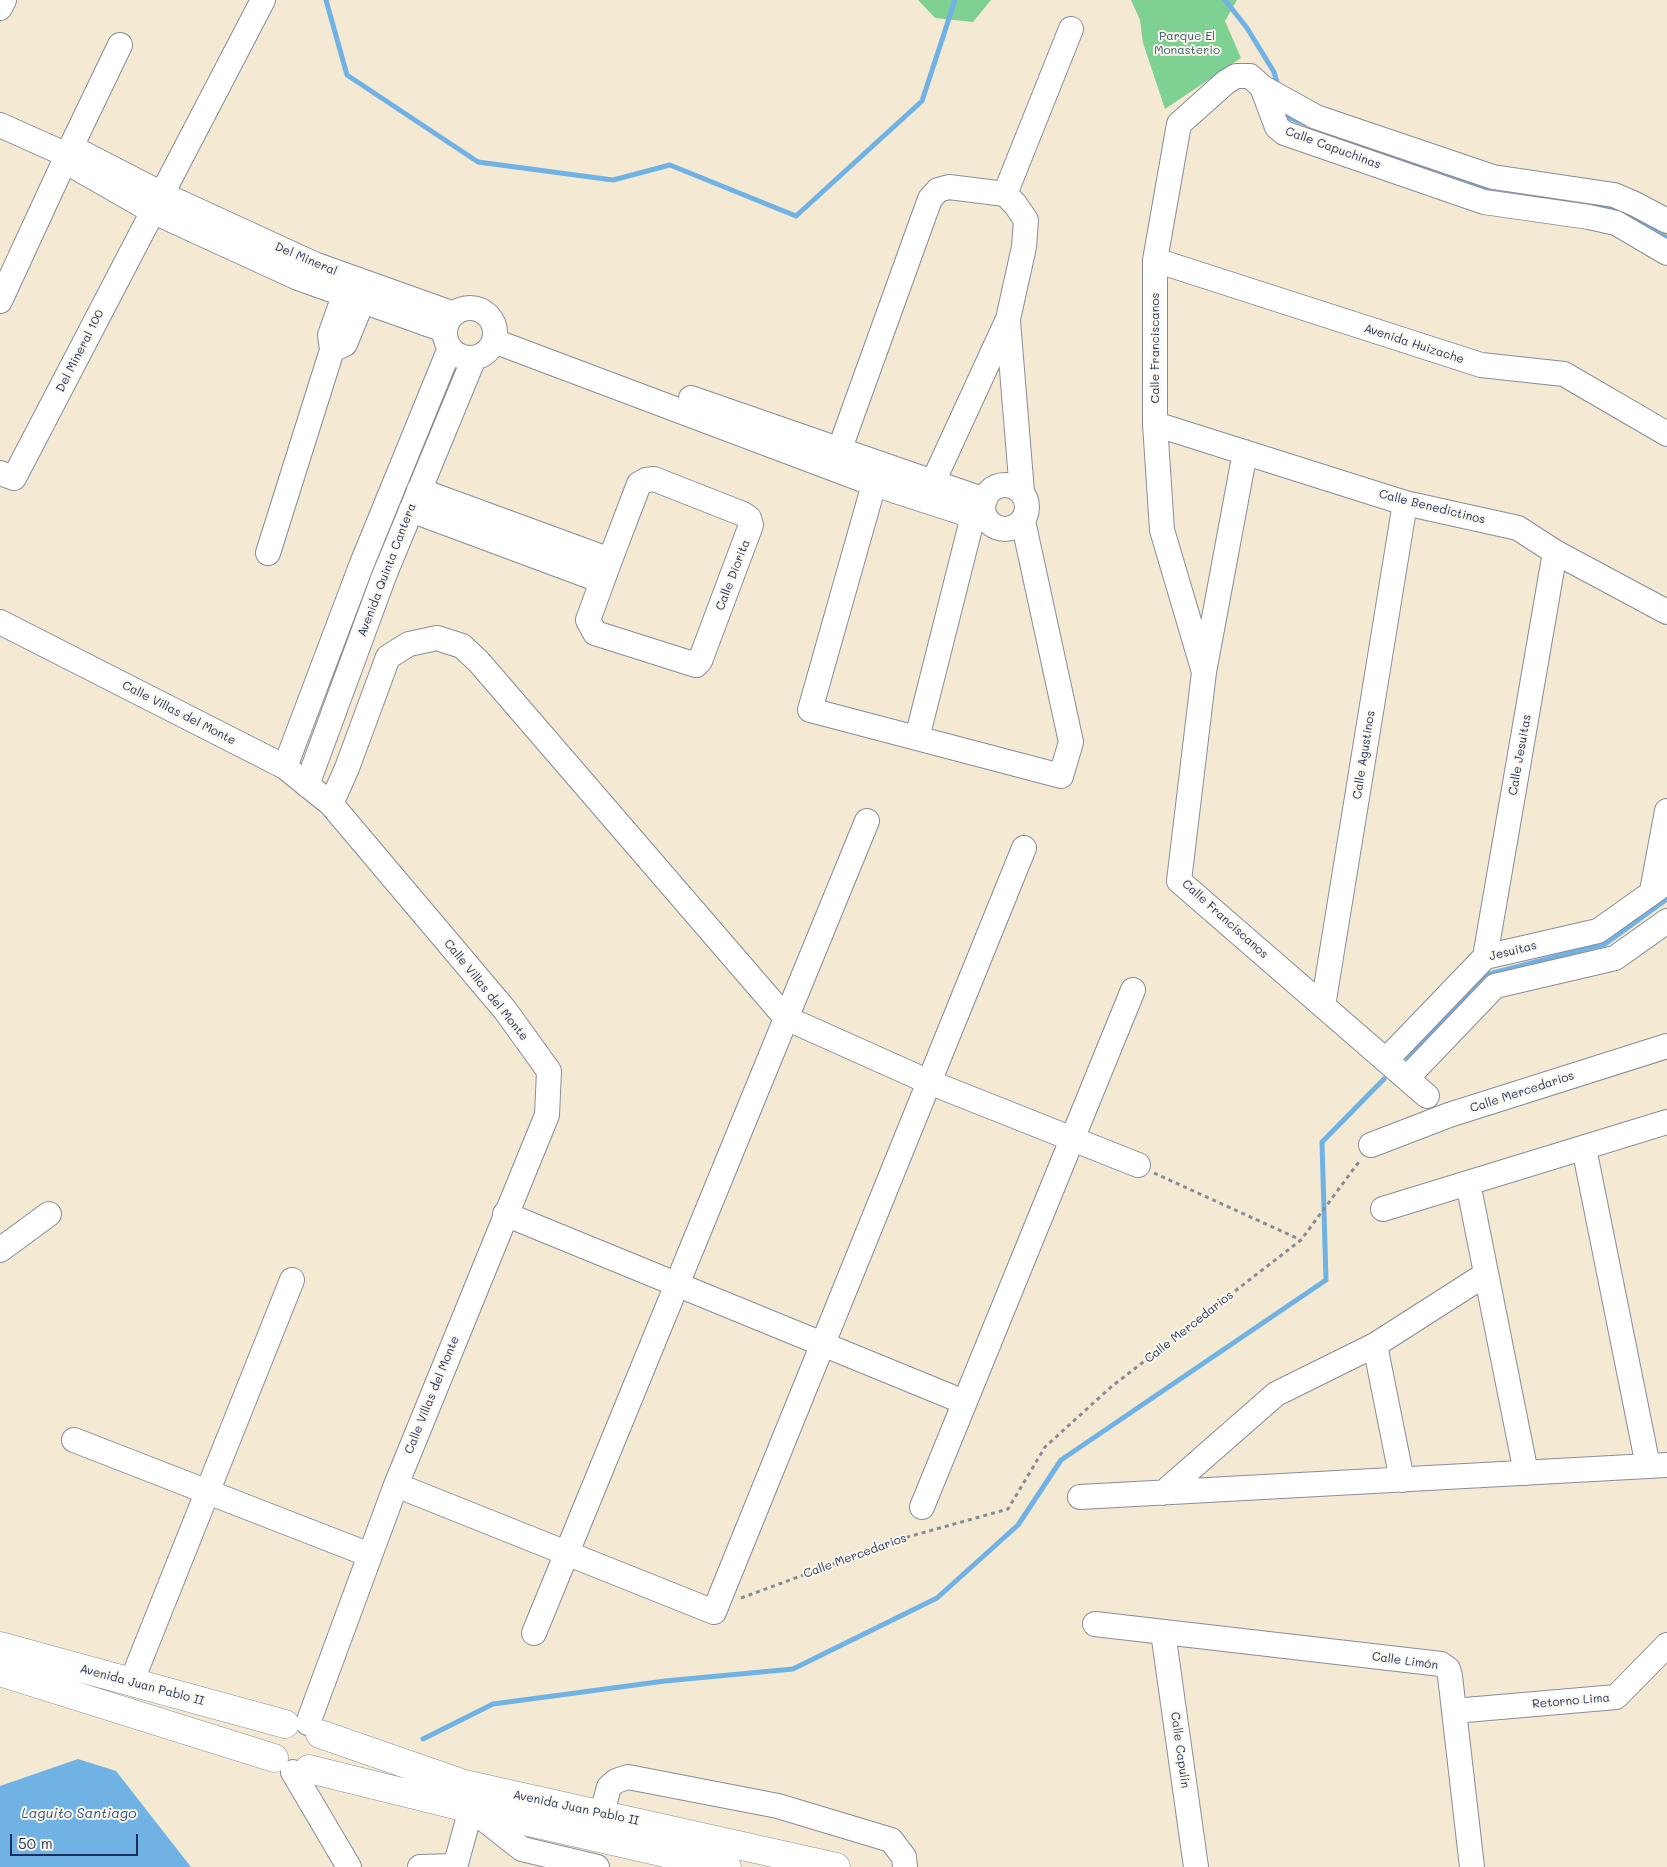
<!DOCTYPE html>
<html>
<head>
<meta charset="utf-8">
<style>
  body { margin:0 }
  #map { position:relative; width:1667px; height:1867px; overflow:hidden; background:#f4ead4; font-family:Mali,sans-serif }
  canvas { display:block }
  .scale { position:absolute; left:10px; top:1834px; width:128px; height:22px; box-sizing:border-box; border:2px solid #1b2f5e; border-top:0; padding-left:6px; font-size:15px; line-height:18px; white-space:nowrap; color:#1b2f5e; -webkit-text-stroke:4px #fbf7ec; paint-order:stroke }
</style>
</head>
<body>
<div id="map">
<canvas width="1667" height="1867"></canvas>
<div class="scale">50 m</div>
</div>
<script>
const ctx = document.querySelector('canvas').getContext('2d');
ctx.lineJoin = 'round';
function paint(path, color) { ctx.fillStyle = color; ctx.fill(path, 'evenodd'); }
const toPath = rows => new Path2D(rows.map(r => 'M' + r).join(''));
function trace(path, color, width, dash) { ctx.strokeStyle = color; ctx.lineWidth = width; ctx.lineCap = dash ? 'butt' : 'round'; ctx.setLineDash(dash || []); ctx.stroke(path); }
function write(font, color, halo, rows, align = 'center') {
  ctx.font = font + ' Mali,sans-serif'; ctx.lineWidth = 4; ctx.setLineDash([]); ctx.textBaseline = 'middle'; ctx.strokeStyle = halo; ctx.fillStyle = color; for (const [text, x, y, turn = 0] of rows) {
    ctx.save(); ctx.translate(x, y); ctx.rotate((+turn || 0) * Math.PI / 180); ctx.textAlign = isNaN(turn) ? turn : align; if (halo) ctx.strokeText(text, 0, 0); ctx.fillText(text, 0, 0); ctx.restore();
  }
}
const green = toPath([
  [918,0,991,0,973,22,935,18],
  [1131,0,1237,0,1225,21,1241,58,1165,109,1143,43,1140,20]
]);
const water = toPath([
  [78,1759,116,1771,191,1867,0,1867,0,1786]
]);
const stream = toPath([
  [326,0,347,75,478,162,613,180,670,165,796,216,922,101,955,0],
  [1225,0,1247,28,1274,72,1278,86],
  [1285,109,1287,117,1306,124],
  [1382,152,1494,193],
  [1579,204,1615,208,1667,238],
  [1406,1057,1489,974,1605,944,1667,899],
  [423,1739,493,1704,665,1681,793,1669,937,1598,1018,1525,1061,1460,1326,1280,1322,1142,1384,1079]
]);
const path = toPath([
  [1154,1173,1301,1240],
  [741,1598,904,1538,1008,1509,1045,1447,1111,1387,1301,1240,1361,1159]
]);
const minor = toPath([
  [0,8,4,0],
  [1262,87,1277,127,1284,133,1484,202,1589,217,1616,223,1667,253],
  [0,125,67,155],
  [71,147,162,194,314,264,454,314],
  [70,164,152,211,298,278,444,330],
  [1155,260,1481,365,1564,374,1667,434],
  [0,301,71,147,120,45],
  '445 333a25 25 0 1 1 50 0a25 25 0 1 1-50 0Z',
  [1008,321,1022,492],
  [494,341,874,484,988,521],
  [332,350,345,344,363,300],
  [691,398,985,500],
  [1155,424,1405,503,1518,528,1555,552,1667,612],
  [1245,452,1204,672,1179,881,1427,1096],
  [832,465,839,451,930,199,938,190,949,187,1005,194],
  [0,473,14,478,263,0],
  [654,479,743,514,749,518,751,525,700,661,696,665,595,633,588,620,610,560,639,484,646,480,654,479],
  [933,482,1008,319,1024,247,1026,220,1015,204,1005,194,1071,29],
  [874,484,810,710,1061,776,1071,742,1023,521],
  '983 507a22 22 0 1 1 44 0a22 22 0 1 1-44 0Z',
  [419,490,610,560],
  [411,510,602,581],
  [268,553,332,350,330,335,345,293],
  [0,622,285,767,331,804,505,1010,549,1071,547,1115,396,1485,308,1723],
  [1204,672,1162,530,1155,424,1155,260,1179,124,1226,82,1236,76,1250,76,1262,87,1316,117,1493,177,1614,195,1635,204,1667,221],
  [917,738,973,516],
  [285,767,361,566,450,348],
  [307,785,384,576,474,358],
  [331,804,347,768,388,657,409,644,437,638,462,646,479,662,786,1018,929,1082,1138,1165],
  [1652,891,1667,811],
  [1485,957,1555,552],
  [1323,1006,1405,503],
  [1386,1060,1485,957,1598,931,1667,882],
  [1407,1078,1495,986,1615,958,1667,921],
  [1371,1145,1449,1115,1667,1046],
  [1584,1148,1648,1466],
  [1468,1183,1526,1473],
  [1383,1209,1667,1122],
  [505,1214,964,1402],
  [0,1250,49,1214],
  [1375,1345,1402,1480],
  [74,1440,370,1555],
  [396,1485,714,1612,1024,848],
  [1163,1493,1276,1394,1375,1345,1486,1274],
  [1080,1497,1667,1465],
  [922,1507,1133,990],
  [1095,1624,1441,1664,1448,1669,1450,1676,1472,1867],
  [1163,1632,1196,1867],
  [534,1633,867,821],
  [131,1683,292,1280],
  [1454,1711,1616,1697,1667,1645],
  [293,1772,349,1867],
  [602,1813,609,1787,616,1781,628,1777,778,1806,891,1840,904,1857,905,1867],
  [420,1867,454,1866],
  [455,1867,471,1809,522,1849,597,1867]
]);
const major = toPath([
  [0,1646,285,1724],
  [0,1672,274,1758],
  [320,1734,464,1784,836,1867],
  [309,1769,471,1809,727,1867]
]);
const parkNames = [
  ["Parque El",1187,36],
  ["Monasterio",1187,50]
];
const streetNames = [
  ["Calle Capuchinas",1333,148,20],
  ["Del Mineral",306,259,23],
  ["Avenida Huizache",1414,344,18],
  ["Calle Franciscanos",1155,348,-90],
  ["Del Mineral 100",80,351,-63],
  ["Calle Benedictinos",1432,507,14],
  ["Avenida Quinta Cantera",387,570,-69],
  ["Calle Diorita",733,575,-69],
  ["Calle Villas del Monte",179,713,27],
  ["Calle Agustinos",1364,755,-81],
  ["Calle Jesuitas",1520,755,-80],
  ["Calle Franciscanos",1225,919,42],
  ["Jesuitas",1513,951,-14],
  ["Calle Villas del Monte",486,990,51],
  ["Calle Mercedarios",1522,1092,-18],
  ["Calle Mercedarios",1189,1327,-38],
  ["Calle Villas del Monte",432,1395,-68],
  ["Calle Mercedarios",855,1556,-20],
  ["Calle Limón",1405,1661,8],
  ["Avenida Juan Pablo II",142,1685,15],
  ["Retorno Lima",1571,1701,-5],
  ["Calle Capulín",1180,1750,82],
  ["Avenida Juan Pablo II",576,1808,12]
];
const waterNames = [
  ["Laguito Santiago",79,1814]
];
paint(green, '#7ed193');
paint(water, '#71b2e5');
trace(stream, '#71b2e5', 5);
trace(minor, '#888c99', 26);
trace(major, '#888c99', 29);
trace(path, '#888c99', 3, [4, 4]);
trace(minor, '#fff', 24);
trace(major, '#fff', 28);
write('12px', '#34586b', '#fbf7ec', parkNames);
write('12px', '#1b2f5e', '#fbf7ec', streetNames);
write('italic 14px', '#355686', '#fbf7ec', waterNames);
</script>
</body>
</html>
